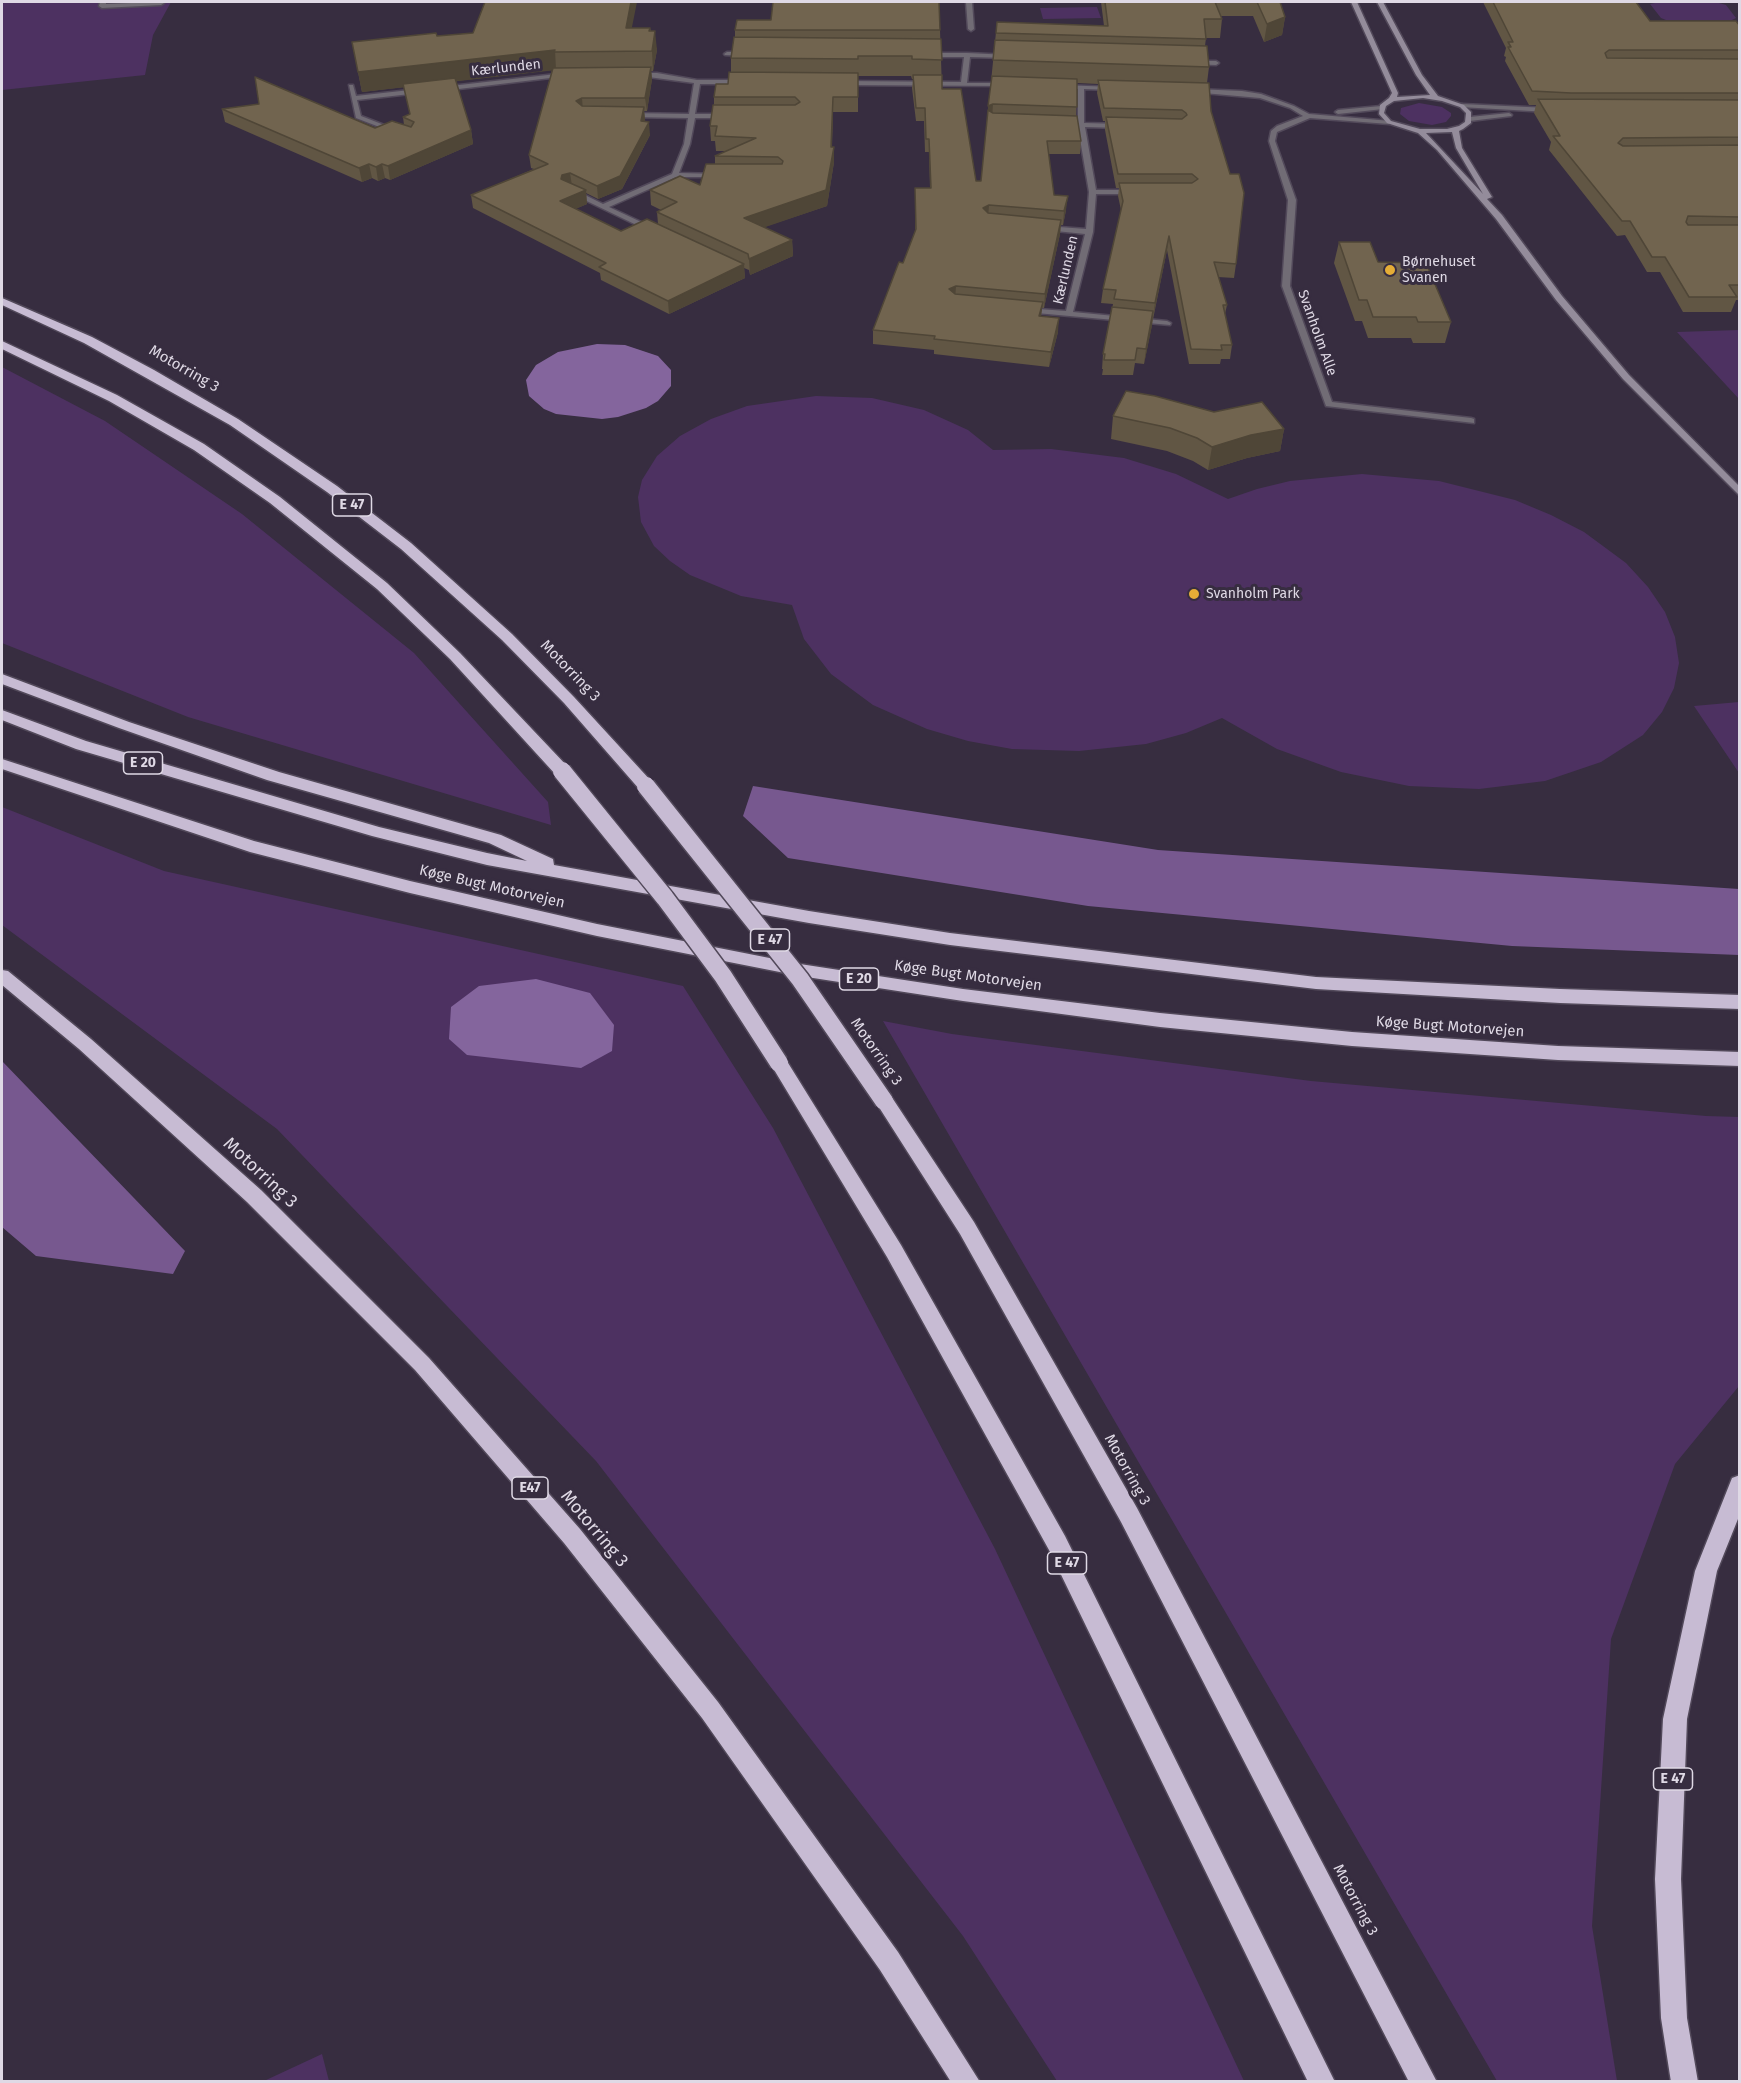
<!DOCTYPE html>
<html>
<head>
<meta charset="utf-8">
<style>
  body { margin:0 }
  #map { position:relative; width:1741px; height:2083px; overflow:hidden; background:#372d40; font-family:"Fira Sans",sans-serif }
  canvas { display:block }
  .frame { position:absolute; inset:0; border:3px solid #dfd9e5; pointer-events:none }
</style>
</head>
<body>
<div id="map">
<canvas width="1741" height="2083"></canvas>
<div class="frame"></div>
</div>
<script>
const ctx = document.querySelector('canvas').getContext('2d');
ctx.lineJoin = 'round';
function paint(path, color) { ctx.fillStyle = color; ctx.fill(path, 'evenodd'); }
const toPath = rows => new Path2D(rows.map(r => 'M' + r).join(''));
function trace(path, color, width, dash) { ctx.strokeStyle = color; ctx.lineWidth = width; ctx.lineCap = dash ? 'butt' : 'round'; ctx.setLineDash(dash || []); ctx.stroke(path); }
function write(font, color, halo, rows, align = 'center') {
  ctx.font = font + ' "Fira Sans",sans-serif'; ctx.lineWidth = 6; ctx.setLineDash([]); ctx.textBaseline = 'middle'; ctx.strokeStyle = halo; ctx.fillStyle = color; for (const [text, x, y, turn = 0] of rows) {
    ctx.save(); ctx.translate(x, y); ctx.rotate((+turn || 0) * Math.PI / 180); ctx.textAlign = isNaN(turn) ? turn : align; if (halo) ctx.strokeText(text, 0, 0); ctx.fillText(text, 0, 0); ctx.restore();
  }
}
const green = toPath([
  [2,2,171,2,153,35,145,75,2,90],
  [1655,3,1719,3,1726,5,1736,18,1732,20,1666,20,1661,18,1650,4],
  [1097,7,1101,18,1043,19,1040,8],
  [1419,103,1442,107,1451,113,1451,116,1446,122,1432,125,1409,121,1400,114,1401,108],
  [1739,330,1740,330,1739,399,1677,332],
  [2,367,105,421,242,514,414,653,548,802,551,825,188,717,2,643],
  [816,396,872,398,924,410,968,430,993,450,1051,449,1124,458,1176,474,1228,499,1257,489,1290,481,1362,474,1439,481,1515,500,1551,515,1584,532,1626,563,1648,587,1665,612,1675,637,1679,663,1674,688,1662,712,1643,735,1601,762,1545,781,1479,789,1409,786,1341,772,1277,749,1222,718,1186,733,1146,744,1079,751,1012,749,968,741,927,729,873,705,831,674,804,639,792,605,741,596,690,575,670,561,654,546,641,522,638,497,642,480,657,456,680,436,711,419,747,406],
  [1739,702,1740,702,1739,773,1694,706],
  [2,807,164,871,683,986,773,1128,995,1549,1244,2081,1057,2081,963,1936,596,1461,277,1129,2,925],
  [883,1021,952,1034,1311,1081,1706,1116,1739,1117,1739,1386,1675,1464,1611,1639,1592,1926,1617,2081,1497,2081],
  [322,2054,329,2081,264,2081]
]);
const forest = toPath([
  [753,786,1158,850,1739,889,1739,955,1512,946,1088,906,788,858,743,816],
  [2,1061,185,1251,173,1274,36,1256,2,1227]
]);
const water = toPath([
  [597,344,625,345,658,356,671,370,671,386,658,401,646,408,618,417,602,419,556,414,544,409,529,396,526,380,536,365,558,352],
  [536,979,590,993,614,1025,612,1051,581,1068,467,1055,449,1039,451,1007,479,986]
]);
const lane = toPath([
  [100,2,106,2,106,4,155,2,164,3,161,5,102,8,99,6,100,2]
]);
const street = toPath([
  [966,2,972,2,974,29,971,31,968,29,966,2],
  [727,52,747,52,750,54,747,56,725,55,724,54,727,52],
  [967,53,1010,55,1011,56,1008,58,970,57,967,83,1005,83,1008,85,1007,86,843,85,840,83,843,81,961,82,964,57,926,57,923,55,926,53,967,53],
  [1193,61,1216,61,1219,63,1216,65,1191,64,1190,63,1193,61],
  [565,73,567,74,567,76,442,91,439,89,442,87,565,73],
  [657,73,697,80,744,80,747,82,744,84,700,84,695,114,728,114,731,116,728,118,695,118,690,144,679,173,719,174,721,175,721,177,676,177,609,207,654,228,654,232,651,232,568,192,575,190,603,204,672,174,684,144,688,118,628,117,625,115,628,113,689,114,694,83,633,75,636,73,657,73],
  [349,85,353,85,356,96,419,89,422,91,419,93,357,100,361,116,397,130,398,131,395,133,356,118,349,85],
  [1060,85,1115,87,1115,89,1113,90,1084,89,1084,123,1121,124,1124,126,1121,128,1085,127,1096,190,1132,190,1136,192,1132,194,1096,194,1093,232,1073,312,1167,321,1171,323,1170,325,1025,312,1021,310,1025,308,1066,311,1085,234,1046,230,1042,228,1046,226,1086,229,1089,192,1078,127,1073,125,1078,123,1078,89,1062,88,1059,86,1060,85],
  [1194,89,1242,91,1261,94,1294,106,1309,114,1391,121,1392,122,1389,124,1310,118,1277,132,1275,141,1296,200,1290,286,1332,402,1471,418,1474,419,1474,423,1326,406,1282,286,1288,200,1269,141,1271,131,1277,126,1303,116,1290,108,1260,98,1192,92,1191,91,1194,89],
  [1462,104,1549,108,1552,110,1549,112,1460,107,1459,106,1462,104],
  [1381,106,1383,107,1383,109,1338,114,1335,112,1338,110,1381,106],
  [1509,113,1512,115,1511,116,1470,121,1467,119,1470,117,1509,113]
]);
const secondary = toPath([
  [1351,2,1357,2,1398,93,1397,97,1430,95,1416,75,1377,2,1383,2,1422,75,1438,96,1464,105,1471,112,1471,123,1463,129,1459,131,1462,148,1492,197,1487,199,1502,215,1562,296,1629,375,1740,487,1740,496,1623,379,1556,300,1496,219,1437,150,1418,133,1387,123,1379,114,1380,105,1389,98,1392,93,1351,2],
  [1423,98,1442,101,1460,107,1466,113,1465,122,1459,126,1447,129,1420,129,1391,121,1384,113,1386,106,1394,101,1423,98],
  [1452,132,1456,148,1483,194,1426,133,1452,132]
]);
const highway = toPath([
  [2,298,92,337,154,370,238,419,337,486,411,543,512,634,574,697,652,782,654,786,652,790,640,790,564,703,502,640,401,549,327,492,230,425,84,343,2,305,2,298],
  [2,341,117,395,204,444,280,497,387,583,460,653,568,767,570,771,568,775,556,775,450,659,377,589,270,503,194,450,109,401,2,349,2,341],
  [2,674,129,722,279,772,501,835,553,859,554,865,809,911,950,933,1316,977,1560,989,1740,995,1740,1009,1560,1003,1316,989,950,945,809,923,487,865,372,836,76,749,2,720,2,710,86,741,379,827,487,853,527,861,489,843,267,780,119,728,2,684,2,674],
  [2,759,254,841,410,881,597,924,800,964,963,989,1160,1013,1352,1032,1558,1046,1740,1052,1740,1066,1558,1060,1352,1046,1160,1027,963,1001,800,976,597,936,410,893,250,852,2,769,2,759],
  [2,970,8,971,91,1039,261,1190,429,1358,580,1529,718,1702,898,1952,980,2082,951,2082,880,1970,702,1718,564,1543,415,1370,247,1202,79,1049,2,985,2,970],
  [779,1056,785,1058,901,1245,1065,1536,1335,2082,1308,2082,1049,1550,887,1257,773,1068,770,1063,773,1058,779,1056],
  [884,1094,891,1096,974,1222,1137,1508,1437,2082,1409,2082,1121,1522,960,1234,875,1101,877,1096,884,1094],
  [1740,1475,1740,1514,1717,1571,1687,1719,1681,1879,1687,2018,1698,2082,1671,2082,1661,2018,1655,1879,1663,1719,1695,1571,1732,1478,1740,1475]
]);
const highwayBridge = toPath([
  [562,771,665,898,723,976,779,1063],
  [646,786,800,979,884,1101]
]);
const wall = toPath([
  [933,2,940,30,942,89,976,181,981,181,997,22,1104,26,1101,2,1280,2,1285,17,1282,35,1264,42,1253,16,1221,16,1222,19,1220,38,1206,38,1205,46,1209,67,1207,83,1236,264,1234,278,1218,277,1227,305,1225,314,1232,345,1230,359,1221,359,1220,364,1189,364,1167,250,1144,364,1135,363,1133,375,1102,375,1103,369,1102,369,1103,354,1113,304,1101,303,1103,289,1121,210,1118,196,1119,188,1116,188,1105,130,1105,121,1103,121,1097,93,1098,84,1077,83,1076,116,1081,141,1080,154,1048,154,1054,195,1066,210,1063,225,1061,225,1060,234,1044,308,1042,308,1041,316,1058,332,1049,367,934,354,934,350,873,344,873,330,903,263,915,231,915,188,930,188,929,152,925,152,924,121,916,121,912,88,913,79,912,79,911,76,858,76,858,112,833,112,832,147,834,147,834,162,827,206,764,227,792,240,793,256,750,275,749,270,744,268,745,278,669,314,601,280,600,273,473,208,471,195,534,169,531,168,529,155,552,70,456,81,471,130,473,144,390,180,385,178,378,181,372,178,362,182,225,122,222,109,375,128,404,125,403,117,410,114,404,87,362,92,352,42,437,36,473,33,650,28,657,50,653,71,651,71,652,79,647,111,644,111,645,122,650,135,622,189,598,199,586,193,587,204,575,209,621,231,658,224,657,212,661,210,651,205,650,190,700,185,715,164,715,156,726,151,716,151,715,141,711,141,710,126,714,105,714,97,728,84,731,72,731,58,735,37,735,30,771,20],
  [1483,2,1636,2,1650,21,1740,26,1740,300,1736,300,1731,312,1683,312,1660,272,1647,272,1625,235,1617,236,1549,150,1551,142,1534,113,1536,105,1529,105,1505,61,1506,57,1504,56,1506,48],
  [1339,242,1378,262,1451,322,1445,343,1413,343,1411,338,1368,338,1362,321,1355,321,1334,263],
  [1214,412,1284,429,1280,451,1247,458,1208,470,1193,461,1167,451,1111,439,1113,416]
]);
const shadedWall = toPath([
  [631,2,637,2,628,47,626,28],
  [1285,17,1282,35,1264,42,1267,24],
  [655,31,657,50,653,71,652,51],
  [555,50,556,70,362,92,358,72],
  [651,67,652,79,647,111,645,98],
  [833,97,833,112,831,162,831,147],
  [582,98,583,111,576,101],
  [993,104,992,118,988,120,988,106],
  [644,107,645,120,643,133,649,122,650,135,622,189,598,199,597,186,641,121],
  [471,130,473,144,390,180,388,166],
  [834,147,834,162,827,206,745,234,744,218],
  [369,164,372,178,362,182,359,168],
  [382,164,385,178,378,181,376,167],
  [570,173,572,186,561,179,562,175],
  [586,190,587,204,562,215,560,201],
  [1068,196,1066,210,1063,225,1064,211],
  [989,205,988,219,983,208],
  [1061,220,1060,234,1044,308,1045,294],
  [1169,236,1167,250,1153,317,1155,303],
  [792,240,793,256,750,275,749,259],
  [744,264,745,278,669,314,668,301],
  [956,286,955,300,949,289],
  [1043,302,1041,316,1038,331,1039,316],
  [1153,311,1152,326,1144,364,1146,349],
  [1059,318,1058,332,1049,367,1051,352],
  [1284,429,1280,451,1247,458,1208,470,1212,447,1251,435]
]);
const building = toPath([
  [485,2,631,2,626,28,650,28,649,31,655,31,652,51,554,52,555,50,358,72,352,42,436,33,437,36,473,33,485,2],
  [773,2,939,2,940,30,735,30,737,20,771,20,773,2],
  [1105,2,1215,2,1222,19,1204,19,1206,39,996,33,997,22,1108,26,1105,2],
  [1257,2,1280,2,1285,17,1267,24,1257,2],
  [1493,2,1636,2,1650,21,1736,21,1740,26,1740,50,1609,50,1605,53,1607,58,1740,59,1740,93,1571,93,1532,91,1508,47,1511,47,1508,42,1513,42,1493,2],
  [734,37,941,39,942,60,912,59,912,56,858,56,858,59,731,58,734,37],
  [995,40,1207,46,1209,67,993,60,995,40],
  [651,67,645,98,582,98,576,101,582,106,644,107,641,121,649,122,620,176,597,186,570,173,562,175,561,179,586,190,560,201,621,231,647,219,744,264,668,301,599,267,606,263,471,195,548,164,529,155,553,68,651,67],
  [729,72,858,73,858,97,833,97,831,147,834,147,826,190,744,218,792,240,749,259,748,254,657,212,677,202,650,190,680,176,700,185,706,164,782,164,783,161,778,157,715,156,756,138,715,136,717,126,710,126,713,105,795,105,800,102,795,97,714,97,716,84,728,84,729,72],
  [913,75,942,75,942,89,961,89,976,181,981,181,988,110,993,113,1077,116,1081,141,1047,141,1054,195,1068,196,1064,211,989,205,983,208,988,213,1061,220,1045,294,956,286,949,289,955,294,1043,302,1039,316,1059,318,1051,352,934,339,935,336,873,330,899,262,903,263,916,229,915,188,931,188,929,139,926,139,925,108,916,108,913,75],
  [992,76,1077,79,1077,107,993,104,988,106,992,76],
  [255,77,375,128,392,121,411,127,414,122,403,117,410,114,403,84,455,78,471,130,388,166,382,164,376,167,369,164,359,168,222,109,259,104,255,77],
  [1098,80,1209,83,1211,111,1230,174,1239,174,1244,193,1236,264,1214,262,1227,305,1223,305,1232,345,1221,345,1222,350,1191,349,1169,236,1155,303,1114,299,1116,290,1103,289,1123,201,1119,183,1192,183,1198,179,1192,174,1118,174,1106,117,1182,119,1187,115,1186,113,1182,110,1104,108,1098,80],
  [1538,99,1740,100,1740,137,1623,138,1618,143,1623,146,1740,145,1740,217,1688,216,1686,222,1688,225,1740,225,1740,285,1729,285,1737,297,1689,297,1665,257,1652,257,1630,221,1622,221,1553,136,1560,136,1538,99],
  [1339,242,1370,242,1378,262,1426,263,1451,322,1418,322,1416,317,1373,317,1367,300,1359,300,1339,242],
  [1112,307,1153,311,1146,349,1137,348,1135,360,1104,360,1105,354,1103,354,1112,307],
  [1126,391,1155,396,1214,412,1262,402,1284,429,1251,435,1212,447,1197,438,1170,428,1113,416,1126,391]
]);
const markers = [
  [1390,270,6,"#e5ad36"],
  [1194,594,6,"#e5ad36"]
];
const farStreetnames = [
  ["Kærlunden",506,68,-6],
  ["Kærlunden",1066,270,-77],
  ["Svanholm Alle",1317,333,70]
];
const farPoinames = [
  ["Børnehuset",1402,262],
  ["Svanen",1402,278],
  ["Svanholm Park",1206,594]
];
const shields = [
  [352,505,39],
  [143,763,39],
  [770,940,39],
  [859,979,39],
  [530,1488,36],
  [1067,1563,39],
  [1673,1779,39]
];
const shieldNames = [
  ["E 47",352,505],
  ["E 20",143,763],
  ["E 47",770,940],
  ["E 20",859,979],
  ["E47",530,1488],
  ["E 47",1067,1563],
  ["E 47",1673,1779]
];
const streetNames = [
  ["Motorring 3",184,369,30],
  ["Motorring 3",570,671,46],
  ["Køge Bugt Motorvejen",492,887,13],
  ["Køge Bugt Motorvejen",968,976,8],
  ["Køge Bugt Motorvejen",1450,1027,4],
  ["Motorring 3",876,1052,55],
  ["Motorring 3",1127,1470,61],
  ["Motorring 3",1355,1900,62]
];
const nearStreetnames = [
  ["Motorring 3",260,1173,43],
  ["Motorring 3",594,1529,50]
];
paint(green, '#4d3161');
paint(forest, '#77588f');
paint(water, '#84659d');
trace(lane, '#52495a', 3);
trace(street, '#52495a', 3);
trace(secondary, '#52495a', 3);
trace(highway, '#52495a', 3);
paint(lane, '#716c75');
paint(street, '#716c75');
paint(secondary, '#948c9b');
paint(highway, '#c7bbd3');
trace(highwayBridge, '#52495a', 21, []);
trace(highwayBridge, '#c7bbd3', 18);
paint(wall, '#615644');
paint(shadedWall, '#4f4637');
paint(building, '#71644f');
trace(building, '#4f4637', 1.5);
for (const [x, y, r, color] of markers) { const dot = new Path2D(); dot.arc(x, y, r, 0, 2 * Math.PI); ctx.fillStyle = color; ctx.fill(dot); trace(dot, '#372d40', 2); }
write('14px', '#dfd9e5', '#372d40', farStreetnames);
write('14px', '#dfd9e5', '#372d40', farPoinames, 'left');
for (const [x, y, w] of shields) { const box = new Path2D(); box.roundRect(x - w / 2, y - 11, w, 22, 4.5); ctx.fillStyle = '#372d40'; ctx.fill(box); trace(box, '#dfd9e5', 1.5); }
write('bold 14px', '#dfd9e5', null, shieldNames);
write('15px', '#dfd9e5', '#372d40', streetNames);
write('18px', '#dfd9e5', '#372d40', nearStreetnames);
</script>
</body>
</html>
